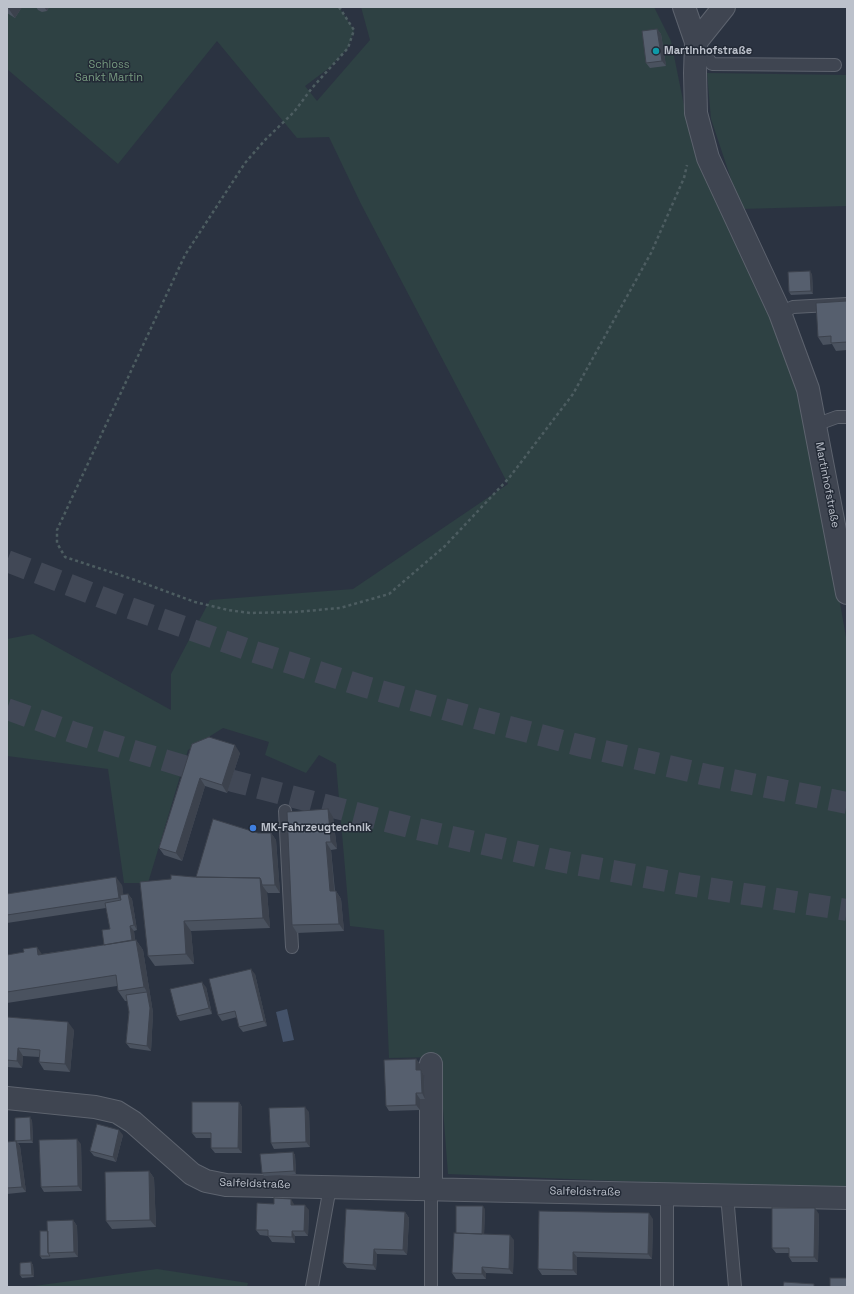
<!DOCTYPE html>
<html>
<head>
<meta charset="utf-8">
<style>
  body { margin:0 }
  #map { position:relative; width:854px; height:1294px; overflow:hidden; background:#2b3341; font-family:"Space Grotesk",sans-serif }
  canvas { display:block }
  .frame { position:absolute; inset:0; border:8px solid #bcc1cb; pointer-events:none }
</style>
</head>
<body>
<div id="map">
<canvas width="854" height="1294"></canvas>
<div class="frame"></div>
</div>
<script>
const ctx = document.querySelector('canvas').getContext('2d');
ctx.lineJoin = 'round';
function paint(path, color) { ctx.fillStyle = color; ctx.fill(path, 'evenodd'); }
const toPath = rows => new Path2D(rows.map(r => 'M' + r).join(''));
function trace(path, color, width, dash) { ctx.strokeStyle = color; ctx.lineWidth = width; ctx.lineCap = dash ? 'butt' : 'round'; ctx.setLineDash(dash || []); ctx.stroke(path); }
function write(font, color, halo, rows, align = 'center') {
  ctx.font = font + ' "Space Grotesk",sans-serif'; ctx.lineWidth = 3; ctx.setLineDash([]); ctx.textBaseline = 'middle'; ctx.strokeStyle = halo; ctx.fillStyle = color; for (const [text, x, y, turn = 0] of rows) {
    ctx.save(); ctx.translate(x, y); ctx.rotate((+turn || 0) * Math.PI / 180); ctx.textAlign = isNaN(turn) ? turn : align; if (halo) ctx.strokeText(text, 0, 0); ctx.fillText(text, 0, 0); ctx.restore();
  }
}
const green = toPath([
  [7,7,339,7,354,30,348,48,329,68,305,86,317,101,370,40,361,7,654,7,671,41,692,145,774,320,801,396,822,500,847,643,847,1188,716,1185,448,1174,439,1057,389,1058,384,930,350,926,336,764,319,755,306,773,265,755,269,742,223,728,188,750,148,883,124,883,108,769,7,756,7,639,33,634,171,710,171,674,210,600,353,589,508,484,361,204,329,137,297,138,217,41,118,164,7,69],
  [707,73,847,75,847,206,741,209,711,119],
  [157,1269,248,1283,247,1287,27,1287]
]);
const water = toPath([
  [287,1009,294,1040,283,1042,276,1012]
]);
const motorwayTunnel = toPath([
  [7,561,127,607,252,651,366,687,479,719,582,746,707,775,847,803],
  [7,709,75,733,233,781,417,829,559,861,688,885,847,910]
]);
const path = toPath([
  [339,7,354,30,348,48,312,88,294,112,265,140,245,163,185,255,57,530,57,543,65,557,135,580,195,602,228,610,250,613,295,612,340,608,389,594,445,546,509,478,573,394,651,253,684,178,687,165]
]);
const service = toPath([
  [697,43,712,64,835,65],
  [780,313,793,307,847,304],
  [815,425,837,417,847,417],
  [285,811,292,947],
  [667,1194,667,1287],
  [727,1195,735,1287],
  [312,1287,330,1187],
  [431,1287,431,1189]
]);
const minor = toPath([
  [684,7,696,42,695,73,696,113,708,158,780,313,808,389,847,593],
  [696,42,724,7],
  [431,1064,431,1189],
  [7,1098,95,1107,117,1112,133,1122,192,1174,206,1181,226,1185,847,1198]
]);
const wall = toPath([
  [7,7,22,7,15,18,7,13],
  [36,7,49,7,47,11,42,12,38,10],
  [657,29,661,34,666,66,650,68,646,63],
  [812,274,813,294,791,295,789,292],
  [847,301,847,350,836,351,832,344,823,345,818,337],
  [192,744,240,753,227,793,205,786,182,861,164,855,159,848],
  [333,817,337,849,331,850,335,891,336,891,341,899,344,931,297,933,292,925],
  [271,833,276,840,280,893,268,893,267,892,270,928,191,931,194,964,155,966,148,956,196,877],
  [122,885,123,894,128,894,132,899,137,930,134,931,135,940,136,940,143,950,153,1013,151,1051,130,1048,126,1043,129,1012,127,1001,125,1001,118,991,117,986,7,1003,7,955,42,954,104,945,110,929,106,908,7,923,7,894],
  [255,974,267,1026,243,1032,239,1027,237,1017,222,1021,218,1015],
  [206,987,212,1014,180,1021,177,1016],
  [7,1017,74,1030,70,1072,44,1070,39,1062,39,1057,23,1056,22,1068,7,1067],
  [416,1059,420,1064,420,1070,421,1070,424,1075,425,1099,420,1099,420,1110,389,1111,386,1106],
  [239,1102,242,1107,242,1153,215,1153,211,1148,211,1138,196,1138,192,1133],
  [309,1112,310,1147,274,1149,271,1143],
  [32,1120,33,1143,18,1143,20,1146,26,1192,7,1194,7,1142,15,1141],
  [123,1135,116,1162,94,1156,90,1151],
  [81,1144,82,1191,44,1192,41,1187],
  [293,1152,295,1155,296,1174,264,1176,262,1173],
  [149,1171,154,1178,156,1227,112,1229,106,1221],
  [294,1204,294,1205,309,1210,308,1236,295,1236,295,1243,272,1242,268,1236,260,1235,256,1230],
  [485,1209,484,1234,514,1240,513,1274,486,1273,486,1279,456,1279,452,1273,456,1233],
  [539,1211,653,1219,652,1259,577,1257,577,1275,542,1275,538,1269],
  [405,1212,409,1218,407,1255,377,1254,376,1270,347,1268,343,1263],
  [819,1214,818,1262,792,1262,789,1257,789,1253,776,1253,772,1248],
  [73,1220,77,1226,78,1257,42,1259,40,1256,48,1231],
  [31,1262,33,1265,34,1277,22,1278,20,1275]
]);
const shadedWall = toPath([
  [9,7,22,7,15,18,8,8],
  [44,7,49,7,47,11],
  [657,29,661,34,666,66,662,61],
  [810,271,812,274,813,294,811,291],
  [235,745,240,753,227,793,222,785],
  [200,778,205,786,182,861,176,853],
  [328,809,333,817,337,849,331,842],
  [271,833,276,840,280,893,275,885],
  [326,842,331,850,335,899,330,891],
  [116,877,122,885,125,905,119,898],
  [260,878,265,885,262,885,267,892,270,928,263,918],
  [336,891,341,899,344,931,339,924],
  [128,894,132,899,137,930,134,925],
  [184,921,191,931,194,964,186,954],
  [130,926,134,931,136,951,133,946],
  [136,940,143,950,153,1013,151,1051,147,1046,147,992,144,987],
  [37,947,44,957,38,955],
  [251,969,255,974,267,1026,264,1021],
  [202,982,206,987,212,1014,209,1008],
  [68,1022,74,1030,70,1072,65,1064],
  [18,1048,23,1056,22,1068,17,1061],
  [416,1059,420,1064,420,1075,416,1070],
  [421,1070,424,1075,425,1099,422,1093],
  [416,1093,420,1099,420,1110,416,1105],
  [239,1102,242,1107,242,1153,238,1148],
  [305,1107,309,1112,310,1147,306,1142],
  [30,1117,32,1120,33,1143,31,1140],
  [119,1130,123,1135,116,1162,113,1157],
  [77,1139,81,1144,82,1191,78,1186],
  [16,1141,20,1146,26,1192,22,1187],
  [293,1152,295,1155,296,1174,294,1171],
  [149,1171,154,1178,156,1227,150,1220],
  [291,1199,294,1204,294,1210,291,1205],
  [305,1205,309,1210,308,1236,304,1231],
  [483,1206,485,1209,484,1239,482,1237],
  [815,1208,819,1214,818,1262,814,1257],
  [405,1212,409,1218,407,1255,403,1250],
  [649,1213,653,1219,652,1259,648,1254],
  [73,1220,77,1226,78,1257,74,1252],
  [292,1231,295,1236,295,1243,292,1237],
  [510,1235,514,1240,513,1274,509,1269],
  [374,1249,377,1254,376,1270,373,1265],
  [573,1252,577,1257,577,1275,573,1270],
  [31,1262,33,1265,34,1277,32,1275],
  [482,1267,486,1273,486,1279,482,1274]
]);
const building = toPath([
  [657,29,662,61,646,63,642,31,657,29],
  [810,271,811,291,789,292,788,272,810,271],
  [847,301,847,342,831,343,831,336,818,337,816,303,847,301],
  [209,737,235,745,222,785,200,778,176,853,159,848,192,744,209,737],
  [328,809,331,842,326,842,330,891,336,891,339,924,292,925,287,812,328,809],
  [213,819,258,833,271,833,275,885,262,885,261,880,260,878,196,877,213,819],
  [171,875,194,877,260,878,263,918,184,921,186,954,148,956,140,882,171,879,171,875],
  [116,877,119,898,7,915,7,894,116,877],
  [128,894,134,925,130,926,132,940,104,945,102,930,110,929,105,903,121,900,120,895,128,894],
  [136,940,144,987,118,991,116,975,7,992,7,955,24,952,23,949,37,947,38,955,136,940],
  [251,969,264,1021,239,1027,235,1011,218,1015,209,979,251,969],
  [202,982,209,1008,177,1016,170,989,202,982],
  [147,992,150,1008,147,1046,126,1043,129,1012,126,995,147,992],
  [7,1017,68,1022,65,1064,39,1062,40,1050,18,1048,17,1061,7,1060,7,1017],
  [416,1059,416,1070,421,1070,422,1093,416,1093,416,1105,386,1106,384,1060,416,1059],
  [192,1102,239,1102,238,1148,211,1148,211,1133,192,1133,192,1102],
  [305,1107,306,1142,271,1143,269,1108,305,1107],
  [30,1117,31,1140,15,1141,15,1118,30,1117],
  [97,1124,119,1130,113,1157,90,1151,97,1124],
  [77,1139,78,1186,41,1187,39,1140,77,1139],
  [16,1141,22,1187,7,1188,7,1142,16,1141],
  [293,1152,294,1171,262,1173,260,1154,293,1152],
  [149,1171,150,1220,106,1221,105,1172,149,1171],
  [274,1198,291,1199,291,1205,305,1205,304,1231,292,1231,292,1237,268,1236,268,1230,256,1230,257,1203,274,1204,274,1198],
  [456,1206,483,1206,482,1234,456,1233,456,1206],
  [772,1208,815,1208,814,1257,789,1257,789,1248,772,1248,772,1208],
  [346,1209,405,1212,403,1250,374,1249,373,1265,343,1263,346,1209],
  [539,1211,649,1213,648,1254,573,1252,573,1270,538,1269,539,1211],
  [73,1220,74,1252,48,1253,47,1221,73,1220],
  [40,1231,48,1231,48,1253,50,1256,40,1256,40,1231],
  [454,1233,510,1235,509,1269,482,1267,482,1274,452,1273,454,1233],
  [31,1262,32,1275,20,1275,20,1263,31,1262],
  [830,1278,847,1278,847,1287,830,1287,830,1278],
  [784,1282,814,1284,814,1287,783,1287,784,1282]
]);
const markers = [
  [656,51,4,"#0f9aa8"],
  [253,828,4,"#3f7fe0"]
];
const poiNames = [
  ["Martinhofstraße",664,51],
  ["MK-Fahrzeugtechnik",261,828]
];
const parkNames = [
  ["Schloss",109,65],
  ["Sankt Martin",109,78]
];
const streetNames = [
  ["Martinhofstraße",827,485,79],
  ["Salfeldstraße",255,1184,2],
  ["Salfeldstraße",585,1192,1]
];
paint(green, '#2e4143');
paint(water, '#445269');
trace(motorwayTunnel, '#414856', 22, [22, 11]);
trace(service, '#5d636e', 14);
trace(minor, '#5d636e', 24);
trace(path, '#4d5d61', 2.5, [3, 3]);
trace(service, '#3f4551', 12);
trace(minor, '#3f4551', 22);
paint(wall, '#4a525f');
paint(shadedWall, '#3c424d');
paint(building, '#565f6e');
trace(building, '#3c424d', 1);
for (const [x, y, r, color] of markers) { const dot = new Path2D(); dot.arc(x, y, r, 0, 2 * Math.PI); ctx.fillStyle = color; ctx.fill(dot); trace(dot, '#232a36', 1.5); }
write('bold 11px', '#bcc1cb', '#232a36', poiNames, 'left');
write('11px', '#76997f', '#232a36', parkNames);
write('11px', '#bcc1cb', '#232a36', streetNames);
</script>
</body>
</html>
